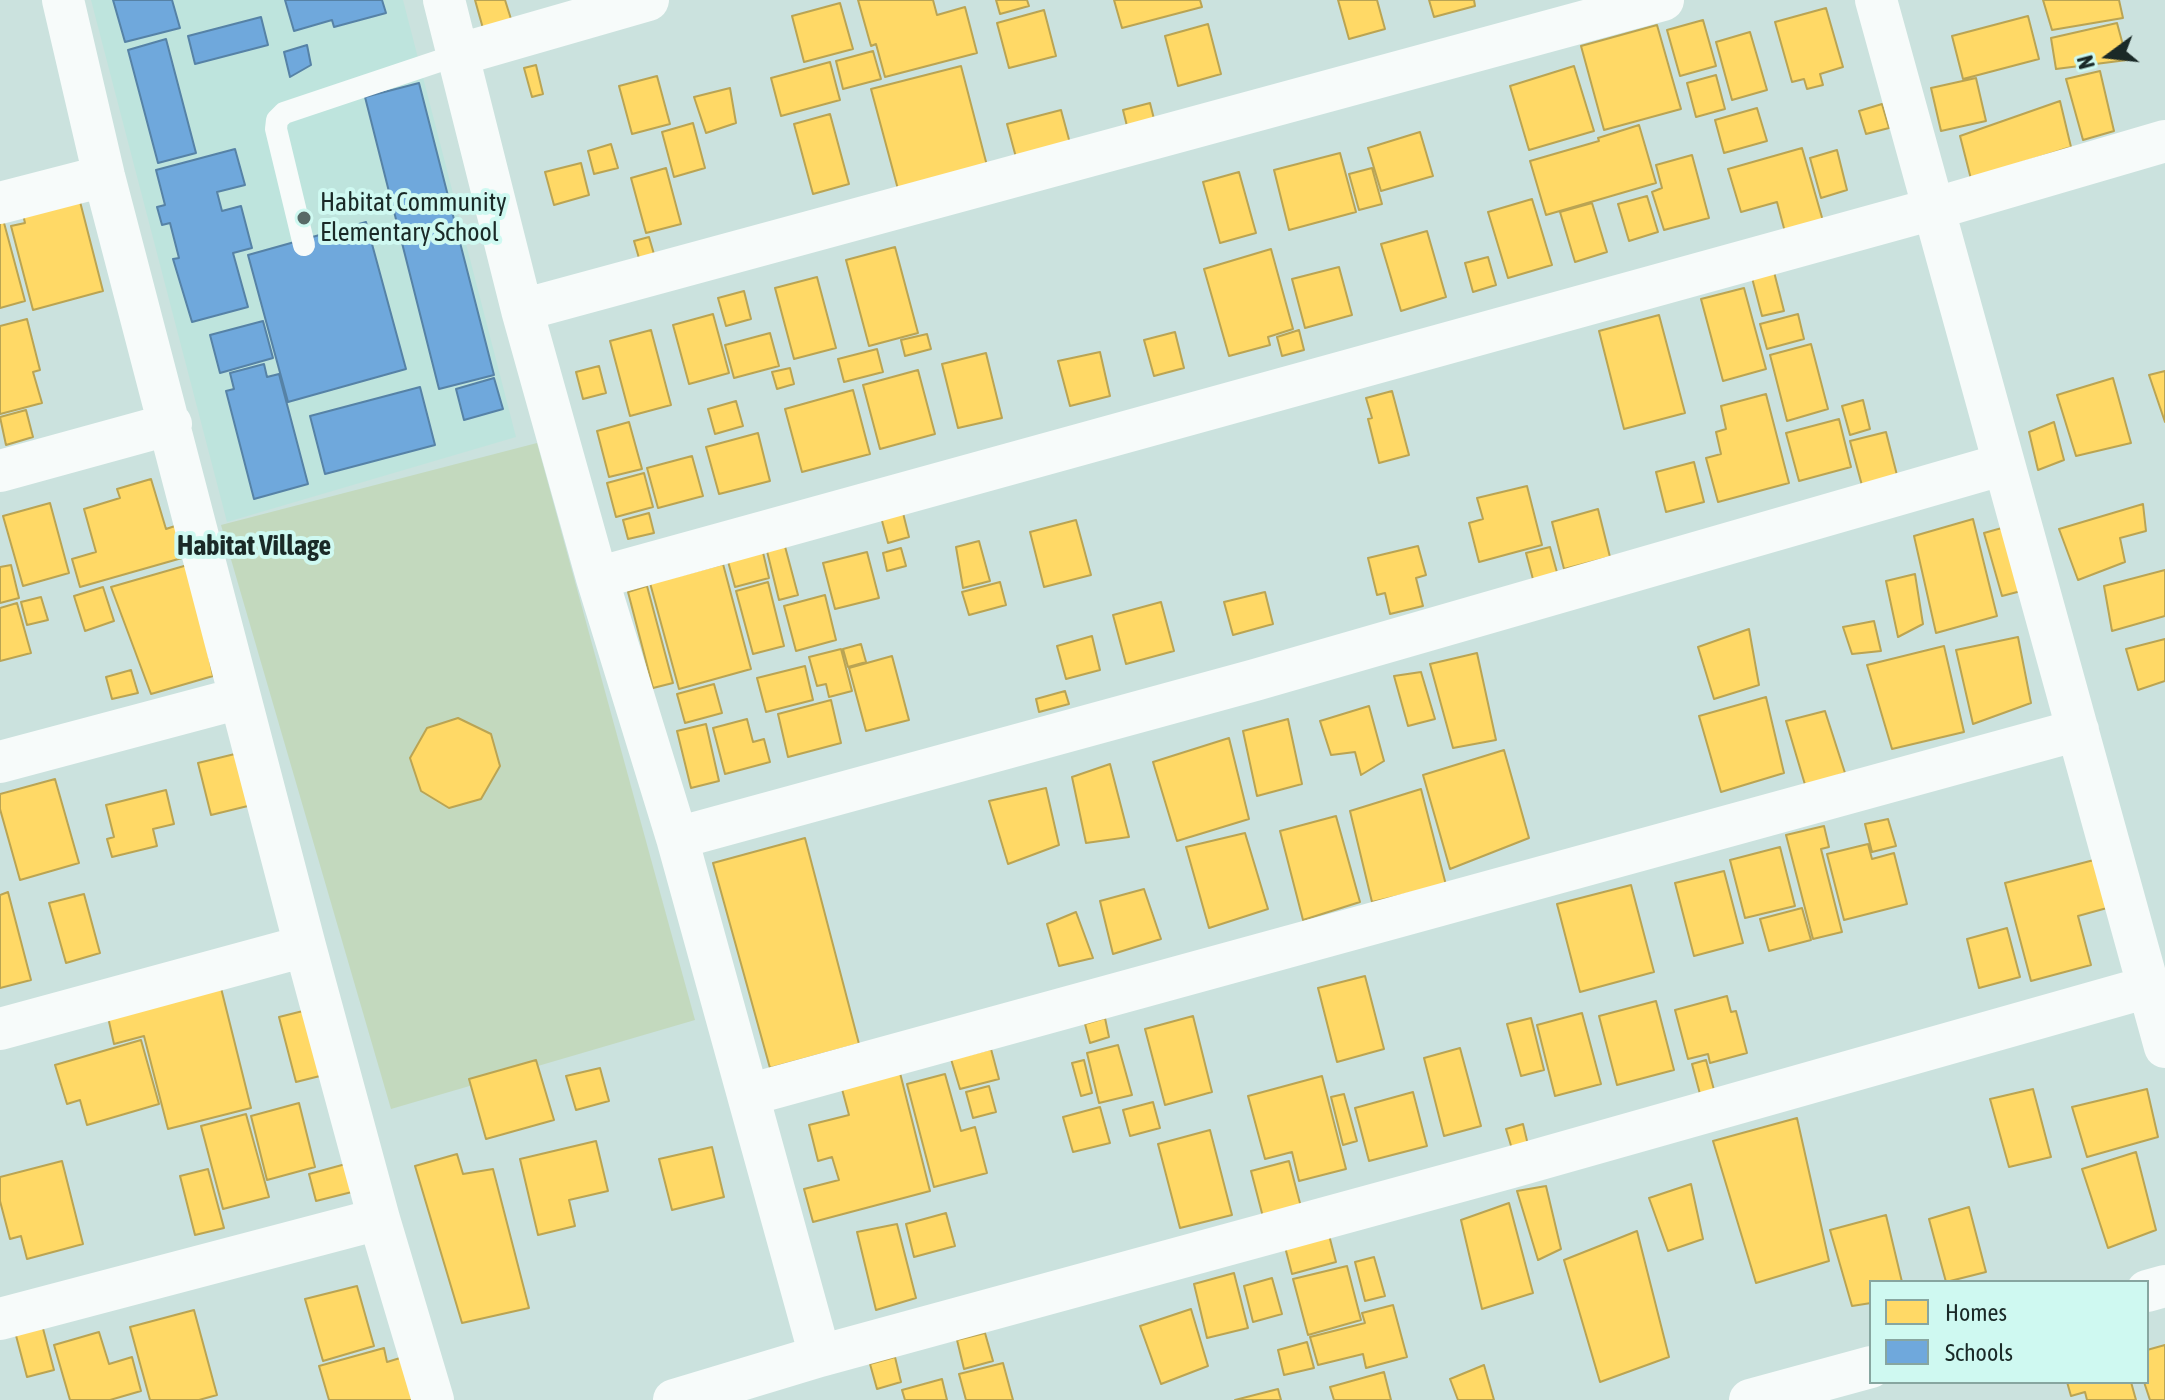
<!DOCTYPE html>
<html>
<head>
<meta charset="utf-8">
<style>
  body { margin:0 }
  #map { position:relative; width:2165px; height:1400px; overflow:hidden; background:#cbe2de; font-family:"Asap Condensed",sans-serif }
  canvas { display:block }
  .legend { position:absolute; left:1869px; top:1280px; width:280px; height:104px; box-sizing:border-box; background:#cff9f1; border:2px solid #87a6a0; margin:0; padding:10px 14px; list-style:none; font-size:24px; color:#1a2927 }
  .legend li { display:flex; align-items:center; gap:16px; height:40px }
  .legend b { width:40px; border:2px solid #87a6a0 }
  .north { position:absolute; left:2069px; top:16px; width:80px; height:80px; -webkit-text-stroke:6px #cff9f1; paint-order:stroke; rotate:255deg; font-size:22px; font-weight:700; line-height:32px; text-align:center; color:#1a2927 }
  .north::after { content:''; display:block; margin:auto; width:28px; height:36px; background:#1a2927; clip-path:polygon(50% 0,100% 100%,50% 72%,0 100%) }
</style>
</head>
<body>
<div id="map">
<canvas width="2165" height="1400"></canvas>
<ul class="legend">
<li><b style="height:22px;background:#ffd966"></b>Homes</li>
<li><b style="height:22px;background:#6fa8dc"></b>Schools</li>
</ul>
<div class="north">N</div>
</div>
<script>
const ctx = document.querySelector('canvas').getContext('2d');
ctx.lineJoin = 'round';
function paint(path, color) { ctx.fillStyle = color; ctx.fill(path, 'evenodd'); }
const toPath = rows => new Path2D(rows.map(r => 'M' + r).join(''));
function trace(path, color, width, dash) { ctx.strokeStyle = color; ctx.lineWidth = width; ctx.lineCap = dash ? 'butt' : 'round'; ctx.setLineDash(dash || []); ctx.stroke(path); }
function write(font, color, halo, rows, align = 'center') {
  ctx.font = font + ' "Asap Condensed",sans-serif'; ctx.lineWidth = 8; ctx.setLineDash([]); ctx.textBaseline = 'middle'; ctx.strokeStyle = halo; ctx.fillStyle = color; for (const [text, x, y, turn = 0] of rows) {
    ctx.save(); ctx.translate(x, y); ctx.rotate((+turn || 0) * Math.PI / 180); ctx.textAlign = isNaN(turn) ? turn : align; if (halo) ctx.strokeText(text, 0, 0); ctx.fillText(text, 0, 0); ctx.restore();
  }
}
const built = toPath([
  [91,0,403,0,516,437,227,522]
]);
const green = toPath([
  [537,443,695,1020,391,1109,221,525]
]);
const homes = toPath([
  [475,0,505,0,511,19,484,32,475,0],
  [858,0,933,0,937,15,965,7,977,53,885,77,876,44,871,46,858,0],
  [996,0,1027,0,1029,6,1000,14,996,0],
  [1114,0,1200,0,1202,7,1122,28,1114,0],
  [1338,0,1377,0,1385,29,1349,39,1338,0],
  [1429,0,1474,0,1475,6,1434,17,1429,0],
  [2043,0,2119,0,2123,18,2052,30,2043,0],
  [840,3,853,49,804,62,792,16,840,3],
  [1826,8,1843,67,1820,74,1823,85,1807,89,1804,79,1792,82,1775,22,1826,8],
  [1044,10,1056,56,1009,68,997,23,1044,10],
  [2028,16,2039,59,1963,79,1952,36,2028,16],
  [1703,20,1716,66,1680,76,1667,30,1703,20],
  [2117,23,2127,60,2056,69,2051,38,2117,23],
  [1208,24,1221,74,1178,86,1165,36,1208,24],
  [1657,25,1681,109,1604,130,1581,46,1657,25],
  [1750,32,1767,90,1732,100,1716,42,1750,32],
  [873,51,881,79,843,89,836,61,873,51],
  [830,62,840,100,781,116,771,78,830,62],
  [536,65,543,94,532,97,524,68,536,65],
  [961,66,991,181,902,204,871,89,961,66],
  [1574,66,1594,131,1529,150,1510,86,1574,66],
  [2100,71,2114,131,2083,140,2066,79,2100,71],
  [1716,75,1725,109,1696,117,1687,83,1716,75],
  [657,76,670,124,632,134,619,86,657,76],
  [1976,78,1986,121,1941,131,1931,88,1976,78],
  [730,88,736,123,706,133,694,97,730,88],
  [2060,101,2071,147,1971,179,1960,136,2060,101],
  [1150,103,1156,127,1129,134,1123,110,1150,103],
  [1882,104,1889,128,1866,134,1859,111,1882,104],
  [1757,108,1767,141,1724,153,1715,120,1757,108],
  [1061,110,1071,147,1017,161,1007,124,1061,110],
  [830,114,849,184,813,194,794,124,830,114],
  [693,123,705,168,674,177,662,132,693,123],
  [1639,125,1656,183,1546,215,1530,161,1599,141,1598,138,1639,125],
  [1420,132,1433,176,1381,191,1368,148,1420,132],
  [611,144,618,168,594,174,588,151,611,144],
  [1802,148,1823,221,1785,232,1777,202,1741,212,1728,169,1802,148],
  [1837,150,1847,190,1821,198,1810,158,1837,150],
  [1340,153,1356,212,1289,230,1274,170,1340,153],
  [1692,155,1709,218,1664,230,1652,192,1662,188,1656,165,1692,155],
  [581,163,589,195,554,205,545,172,581,163],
  [666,168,681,224,646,233,631,178,666,168],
  [1372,168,1382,204,1359,210,1349,174,1372,168],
  [1239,172,1256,233,1220,243,1203,182,1239,172],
  [76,186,103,291,33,310,11,226,25,223,20,201,76,186],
  [1647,196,1658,232,1629,241,1618,204,1647,196],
  [1532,199,1552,265,1508,278,1488,212,1532,199],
  [1592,203,1607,252,1575,262,1560,212,1592,203],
  [0,208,25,301,0,308,0,208],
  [1427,231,1446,297,1401,311,1381,244,1427,231],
  [649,237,656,261,641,265,634,241,649,237],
  [895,247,918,333,869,346,846,260,895,247],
  [1271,249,1293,329,1268,337,1270,345,1229,356,1204,269,1271,249],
  [1488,257,1496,285,1473,292,1465,263,1488,257],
  [1339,267,1352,315,1305,328,1292,279,1339,267],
  [1773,268,1784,311,1762,316,1751,274,1773,268],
  [817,277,836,348,794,359,775,288,817,277],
  [1744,288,1766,369,1723,381,1701,299,1744,288],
  [744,291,751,319,726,326,718,298,744,291],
  [713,314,729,373,689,384,673,325,713,314],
  [1798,314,1804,339,1767,349,1760,324,1798,314],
  [1659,315,1685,413,1624,429,1599,331,1659,315],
  [27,319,40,370,33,372,42,403,0,414,0,326,27,319],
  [651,330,671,405,630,416,610,341,651,330],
  [1299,330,1304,350,1282,356,1277,337,1299,330],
  [1175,332,1184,368,1154,376,1144,340,1175,332],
  [770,333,779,366,734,378,725,345,770,333],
  [927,334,931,349,905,356,901,340,927,334],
  [1811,344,1828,409,1787,421,1770,355,1811,344],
  [877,349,883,372,844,382,838,359,877,349],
  [1100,352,1110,396,1070,406,1058,361,1100,352],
  [986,353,1002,418,958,428,942,364,986,353],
  [599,366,606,393,583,399,576,372,599,366],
  [790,368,794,384,777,389,772,372,790,368],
  [918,370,935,434,880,449,863,385,918,370],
  [2165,371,2165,422,2149,375,2165,371],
  [2113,378,2131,443,2076,456,2057,395,2113,378],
  [853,390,870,454,802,472,785,409,853,390],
  [1392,391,1409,455,1379,463,1368,419,1372,418,1366,398,1392,391],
  [1766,394,1789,483,1718,502,1706,458,1721,454,1716,432,1726,429,1721,406,1766,394],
  [1863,400,1870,429,1850,435,1842,406,1863,400],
  [736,401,743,426,715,434,708,409,736,401],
  [26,410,33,437,6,445,0,417,26,410],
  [1839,419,1851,467,1799,481,1786,433,1839,419],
  [629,422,642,469,609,477,597,431,629,422],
  [2054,422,2064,460,2038,470,2029,432,2054,422],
  [1886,432,1899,483,1864,493,1850,441,1886,432],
  [758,433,770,481,719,494,706,447,758,433],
  [692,456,703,496,658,508,647,468,692,456],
  [1694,462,1704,502,1666,512,1656,472,1694,462],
  [644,473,653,507,616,517,607,483,644,473],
  [151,479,166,529,187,522,196,554,80,587,72,559,96,552,84,509,120,498,117,489,151,479],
  [1527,486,1542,545,1479,562,1469,523,1483,519,1477,498,1527,486],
  [900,501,909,537,888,543,878,506,900,501],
  [50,503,69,573,23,586,3,516,50,503],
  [2143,504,2146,531,2120,538,2125,562,2078,580,2059,529,2143,504],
  [1598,509,1610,557,1564,569,1552,522,1598,509],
  [649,513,654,533,628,539,623,520,649,513],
  [1973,519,1997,616,1936,633,1914,536,1973,519],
  [1076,520,1091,575,1044,587,1030,532,1076,520],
  [2009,526,2025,590,2002,596,1984,533,2009,526],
  [783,539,798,595,779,600,765,543,783,539],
  [979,541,990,581,963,588,956,547,979,541],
  [761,544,769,578,735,587,726,554,761,544],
  [1418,546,1426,575,1416,578,1423,606,1390,614,1385,593,1377,595,1368,558,1418,546],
  [1550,547,1558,576,1534,583,1526,553,1550,547],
  [901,548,906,566,887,571,883,553,901,548],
  [867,552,879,598,835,609,823,563,867,552],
  [191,564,213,676,151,694,111,587,191,564],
  [723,564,751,669,679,689,650,583,723,564],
  [11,565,19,598,0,603,0,567,11,565],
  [2165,570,2165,616,2112,631,2104,586,2165,570],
  [1915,574,1923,624,1898,637,1886,581,1915,574],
  [768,582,784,646,753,654,736,591,768,582],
  [1000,582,1006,605,969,615,962,592,1000,582],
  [647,586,673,683,653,688,628,592,647,586],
  [103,587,114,621,85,631,74,596,103,587],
  [1265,592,1273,624,1233,635,1224,602,1265,592],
  [825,595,836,640,796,651,784,606,825,595],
  [41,597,48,620,27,625,21,602,41,597],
  [1161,602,1174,651,1126,664,1113,615,1161,602],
  [17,603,31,653,0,661,0,608,17,603],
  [1874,621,1881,651,1852,654,1843,627,1874,621],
  [1749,629,1759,685,1714,699,1698,647,1749,629],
  [1092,636,1100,670,1066,679,1057,646,1092,636],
  [2018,637,2031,703,1973,724,1956,650,2018,637],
  [2165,639,2165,681,2138,690,2126,649,2165,639],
  [861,644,866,662,848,667,843,649,861,644],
  [1944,646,1964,732,1892,749,1867,665,1944,646],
  [841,649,852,691,829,697,826,684,817,686,809,657,841,649],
  [1477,653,1496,740,1453,748,1430,664,1477,653],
  [892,656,909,720,866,731,849,668,892,656],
  [805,666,813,700,766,712,757,678,805,666],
  [131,670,138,693,112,699,106,677,131,670],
  [1421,672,1435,719,1408,726,1394,676,1421,672],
  [714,684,722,713,685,723,677,694,714,684],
  [1065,691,1069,704,1039,712,1036,699,1065,691],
  [1766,697,1784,773,1721,792,1699,716,1766,697],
  [831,700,841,743,788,757,778,714,831,700],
  [1369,706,1384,761,1361,775,1355,752,1331,755,1320,721,1369,706],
  [1825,711,1845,773,1806,788,1786,721,1825,711],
  [458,718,491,734,500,766,481,799,449,808,421,791,410,758,427,728,458,718],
  [747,719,753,742,764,739,770,762,725,774,713,728,747,719],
  [1288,719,1302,784,1257,796,1243,731,1288,719],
  [706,724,719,781,691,788,677,731,706,724],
  [1229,738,1249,819,1177,841,1153,762,1229,738],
  [1504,750,1529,838,1450,869,1423,775,1504,750],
  [243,752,256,804,211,815,198,763,243,752],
  [1110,764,1129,837,1086,843,1072,777,1110,764],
  [55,779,79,863,20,880,0,809,0,794,55,779],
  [1046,788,1059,845,1008,864,989,801,1046,788],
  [1421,789,1446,885,1372,902,1350,811,1421,789],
  [166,790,174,824,153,829,157,846,112,857,107,839,114,837,106,805,166,790],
  [1336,816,1360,902,1303,920,1280,831,1336,816],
  [1888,819,1896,846,1872,852,1865,824,1888,819],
  [1824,826,1829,847,1821,849,1842,932,1813,939,1786,835,1824,826],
  [1245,833,1268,909,1209,928,1186,847,1245,833],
  [805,838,859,1044,770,1068,713,863,805,838],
  [1868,844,1872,859,1894,853,1907,904,1844,920,1827,854,1868,844],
  [1780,847,1795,906,1745,918,1730,860,1780,847],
  [2094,860,2107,908,2078,916,2091,965,2031,981,2005,883,2094,860],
  [1724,871,1743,943,1694,956,1675,883,1724,871],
  [1631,885,1654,972,1580,992,1557,904,1631,885],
  [1144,889,1161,939,1113,954,1100,901,1144,889],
  [8,892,31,980,0,988,0,895,8,892],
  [84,894,100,953,66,963,49,903,84,894],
  [1802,908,1811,940,1769,951,1760,919,1802,908],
  [1076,912,1093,958,1059,966,1047,924,1076,912],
  [2007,928,2020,977,1979,988,1967,939,2007,928],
  [1365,976,1384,1049,1337,1062,1318,988,1365,976],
  [221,988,251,1108,168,1129,144,1036,114,1044,108,1017,221,988],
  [1727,996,1731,1012,1736,1011,1747,1053,1710,1063,1708,1054,1688,1059,1675,1010,1727,996],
  [1656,1001,1674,1070,1617,1085,1599,1016,1656,1001],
  [315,1008,332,1073,296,1082,279,1017,315,1008],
  [1582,1013,1601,1084,1555,1096,1537,1025,1582,1013],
  [1193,1016,1212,1092,1165,1105,1145,1029,1193,1016],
  [1105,1018,1109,1037,1090,1043,1085,1024,1105,1018],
  [1531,1018,1544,1070,1521,1076,1507,1024,1531,1018],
  [141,1040,159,1104,87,1125,80,1100,67,1104,55,1065,141,1040],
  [1118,1045,1132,1095,1099,1103,1087,1053,1118,1045],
  [1460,1048,1481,1126,1444,1136,1424,1058,1460,1048],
  [991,1049,999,1079,960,1089,951,1059,991,1049],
  [536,1060,554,1120,486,1139,469,1079,536,1060],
  [1084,1060,1092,1093,1081,1096,1072,1063,1084,1060],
  [1706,1060,1714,1090,1700,1094,1692,1064,1706,1060],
  [600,1068,609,1101,576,1110,566,1076,600,1068],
  [900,1073,930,1191,813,1222,804,1189,839,1180,832,1157,818,1161,809,1125,849,1115,842,1089,900,1073],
  [945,1074,961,1131,975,1127,987,1173,934,1187,907,1084,945,1074],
  [1322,1076,1346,1169,1299,1181,1292,1152,1265,1159,1248,1096,1322,1076],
  [989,1086,996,1112,973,1118,966,1092,989,1086],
  [2033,1089,2051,1157,2009,1167,1990,1099,2033,1089],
  [2147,1089,2158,1137,2087,1157,2072,1107,2147,1089],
  [1413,1092,1427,1146,1369,1161,1355,1108,1413,1092],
  [1344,1094,1357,1141,1343,1145,1331,1097,1344,1094],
  [1153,1102,1160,1128,1130,1136,1123,1110,1153,1102],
  [299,1103,315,1167,267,1180,251,1116,299,1103],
  [1100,1107,1110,1143,1073,1152,1063,1117,1100,1107],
  [246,1114,269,1197,223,1209,201,1126,246,1114],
  [1797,1118,1829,1261,1756,1283,1713,1141,1797,1118],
  [1523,1124,1528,1145,1512,1149,1506,1129,1523,1124],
  [1210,1130,1232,1215,1180,1228,1158,1144,1210,1130],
  [596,1141,608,1191,569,1200,575,1226,538,1235,520,1159,596,1141],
  [712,1147,724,1197,672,1210,659,1159,712,1147],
  [2136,1152,2156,1230,2108,1248,2082,1169,2136,1152],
  [457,1154,463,1174,493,1169,529,1308,462,1323,415,1166,457,1154],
  [62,1161,83,1244,27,1259,21,1236,10,1239,0,1201,0,1177,62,1161],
  [1289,1161,1301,1207,1263,1217,1251,1171,1289,1161],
  [353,1162,360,1190,316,1201,309,1174,353,1162],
  [208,1169,224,1228,195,1235,180,1176,208,1169],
  [1691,1184,1703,1239,1668,1251,1649,1198,1691,1184],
  [1546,1186,1561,1249,1538,1260,1517,1191,1546,1186],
  [1509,1203,1533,1293,1482,1309,1461,1220,1509,1203],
  [1969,1207,1986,1272,1946,1282,1929,1219,1969,1207],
  [946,1213,955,1246,914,1257,906,1224,946,1213],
  [1886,1215,1902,1282,1871,1282,1871,1303,1852,1306,1830,1230,1886,1215],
  [897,1224,916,1298,876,1310,857,1232,897,1224],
  [1637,1231,1669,1357,1600,1382,1564,1260,1637,1231],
  [1329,1235,1336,1262,1292,1274,1285,1247,1329,1235],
  [1374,1257,1385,1296,1365,1301,1355,1262,1374,1257],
  [1347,1266,1361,1320,1308,1335,1293,1279,1347,1266],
  [1234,1273,1248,1328,1207,1338,1194,1284,1234,1273],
  [1272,1278,1282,1314,1253,1322,1244,1286,1272,1278],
  [357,1286,374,1346,323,1361,305,1299,357,1286],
  [1393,1305,1407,1357,1366,1368,1363,1354,1318,1365,1310,1337,1365,1323,1362,1313,1393,1305],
  [1191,1309,1208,1366,1161,1384,1140,1326,1191,1309],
  [194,1310,217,1395,199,1400,150,1400,130,1327,194,1310],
  [41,1321,54,1370,27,1377,14,1328,41,1321],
  [99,1332,109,1364,132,1357,141,1391,110,1400,70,1400,54,1345,99,1332],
  [985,1333,993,1361,964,1369,957,1340,985,1333],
  [1307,1342,1314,1368,1284,1375,1278,1350,1307,1342],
  [2165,1345,2165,1400,2150,1400,2144,1382,2147,1382,2147,1350,2165,1345],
  [384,1348,387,1362,410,1355,423,1400,329,1400,319,1366,384,1348],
  [895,1357,901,1382,877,1389,870,1364,895,1357],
  [1003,1363,1013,1400,966,1400,959,1374,1003,1363],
  [1484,1365,1494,1400,1458,1400,1450,1379,1484,1365],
  [1384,1372,1391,1400,1334,1400,1330,1387,1384,1372],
  [942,1379,947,1400,905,1400,902,1390,942,1379],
  [2067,1382,2131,1382,2136,1400,2087,1400,2085,1392,2071,1396,2067,1382],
  [1278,1389,1281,1400,1235,1400,1278,1389]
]);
const schools = toPath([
  [113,0,172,0,180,28,125,42,113,0],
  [285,0,382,0,386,13,334,27,332,20,294,31,285,0],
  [261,17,268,45,195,64,188,36,261,17],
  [166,39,196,153,158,163,128,50,166,39],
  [307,45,311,65,290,77,284,52,307,45],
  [419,83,494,375,439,389,365,97,419,83],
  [235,149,245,185,217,192,222,211,241,206,252,248,233,253,248,307,192,322,173,259,179,258,170,223,162,225,157,207,165,205,156,170,235,149],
  [366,222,406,369,288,402,248,255,366,222],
  [263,321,273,358,220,373,210,335,263,321],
  [264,364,267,377,279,374,308,484,254,499,226,391,234,389,230,373,264,364],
  [494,378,503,409,464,420,456,389,494,378],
  [420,387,435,445,325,474,310,416,420,387]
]);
const service = toPath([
  [304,245,276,129,277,120,284,113,457,55]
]);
const minor = toPath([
  [63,0,104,176,305,946,379,1219,433,1400],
  [444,0,522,310,597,578,677,838,820,1356],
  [1876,0,2165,1047],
  [457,55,648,0],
  [0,203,104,176],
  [522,310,1663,0],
  [0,471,171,424],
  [597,578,1933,209,2165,141],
  [0,762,240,698],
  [677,838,1255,680,2004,464],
  [0,1029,305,946],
  [748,1095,2078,730],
  [2147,1291,2165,1286],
  [0,1319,379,1219],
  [674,1400,820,1356,1512,1167,2148,987],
  [1750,1400,1871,1367]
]);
const markers = [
  [304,218,8,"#586a67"]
];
const poiNames = [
  ["Habitat Community",320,203],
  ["Elementary School",320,233]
];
const neighbourhoodNames = [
  ["Habitat Village",254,546]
];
paint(built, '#bee4dd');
paint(green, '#c3d9be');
paint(homes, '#ffd966');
trace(homes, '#baa453', 2);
paint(schools, '#6fa8dc');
trace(schools, '#5682a6', 2);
trace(service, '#f7fbfa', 22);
trace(minor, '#f7fbfa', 42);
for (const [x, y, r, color] of markers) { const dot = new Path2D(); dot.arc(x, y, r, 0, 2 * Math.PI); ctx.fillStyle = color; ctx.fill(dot); trace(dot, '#cff9f1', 3); }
write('26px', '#1a2927', '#cff9f1', poiNames, 'left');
write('bold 28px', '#1a2927', '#cff9f1', neighbourhoodNames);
</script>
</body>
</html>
